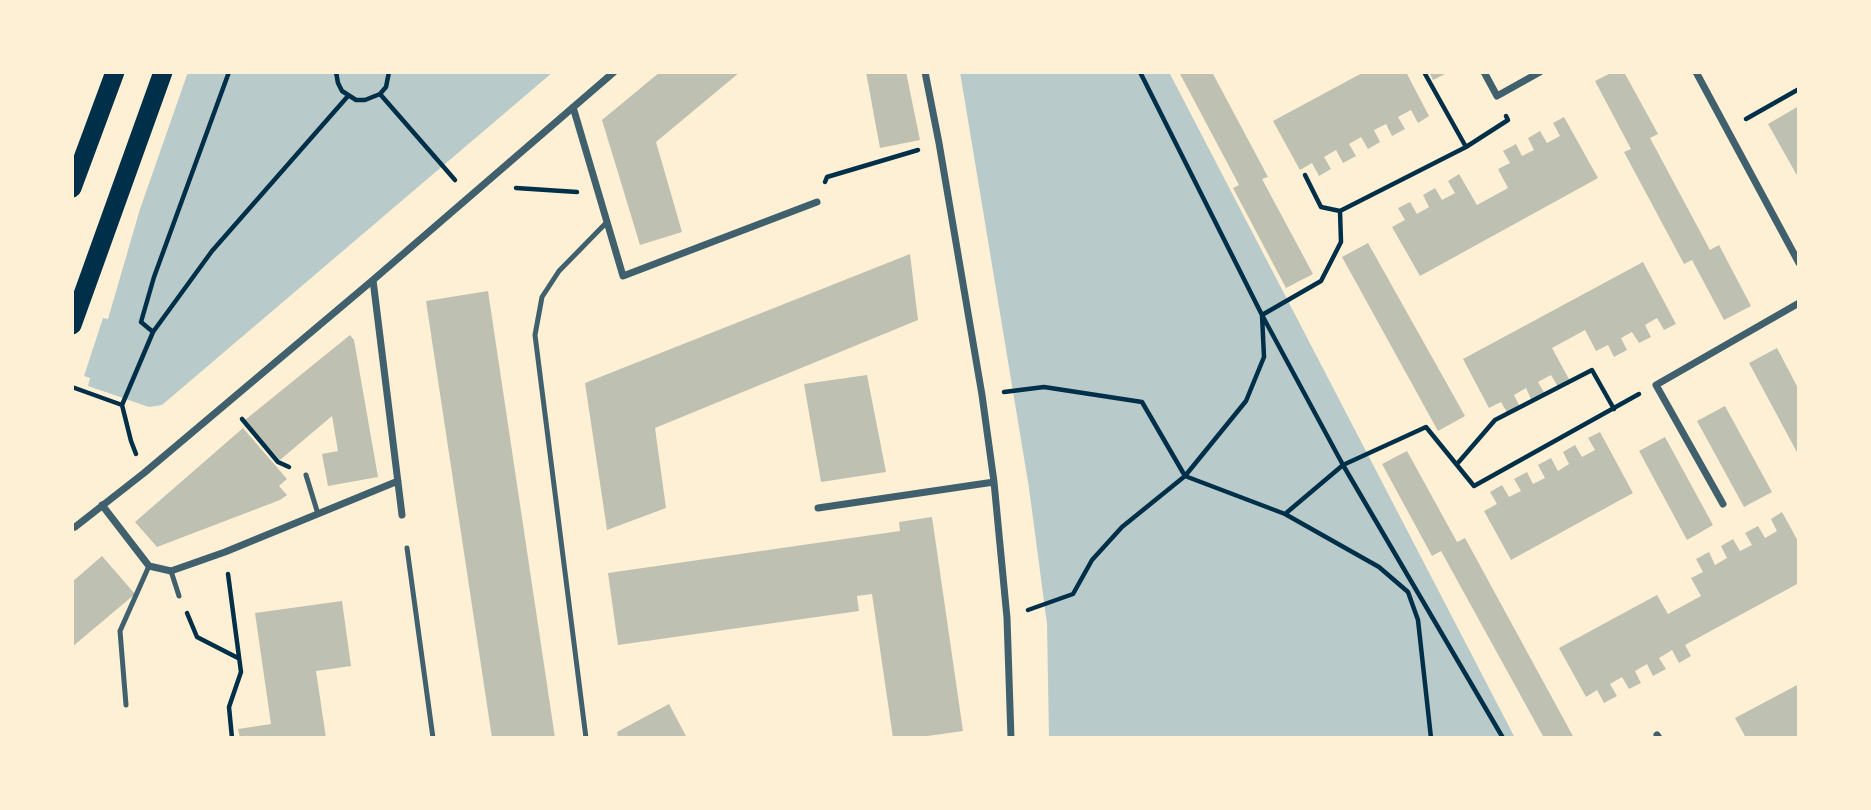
<!DOCTYPE html>
<html>
<head>
<meta charset="utf-8">
<style>
  body { margin:0 }
  #map { position:relative; width:1871px; height:810px; overflow:hidden; background:#fdf0d5; font-family:"PT Sans Narrow",sans-serif }
  canvas { display:block }
  .frame { position:absolute; inset:0; border:74px solid #fdf0d5; pointer-events:none }
</style>
</head>
<body>
<div id="map">
<canvas width="1871" height="810"></canvas>
<div class="frame"></div>
</div>
<script>
const ctx = document.querySelector('canvas').getContext('2d');
ctx.lineJoin = 'round';
function paint(path, color) { ctx.fillStyle = color; ctx.fill(path, 'evenodd'); }
const toPath = rows => new Path2D(rows.map(r => 'M' + r).join(''));
function trace(path, color, width, dash) { ctx.strokeStyle = color; ctx.lineWidth = width; ctx.lineCap = dash ? 'butt' : 'round'; ctx.setLineDash(dash || []); ctx.stroke(path); }
const green = toPath([
  [188,72,553,72,162,405,149,407,88,386,90,378,84,376,103,318,108,319,140,209],
  [960,72,1169,72,1515,738,1049,738,1047,624,1029,488]
]);
const building = toPath([
  [660,72,740,72,656,142,682,232,640,245,602,120],
  [866,72,906,72,920,140,880,148],
  [1179,72,1212,72,1268,177,1262,179,1313,274,1286,288,1233,188,1239,185],
  [1364,72,1406,72,1429,116,1418,123,1411,110,1398,117,1405,129,1392,136,1386,124,1374,130,1380,142,1368,149,1361,137,1349,144,1356,156,1343,163,1336,150,1324,157,1331,169,1319,176,1312,163,1300,170,1273,121],
  [1429,72,1449,72,1433,80],
  [1613,72,1624,72,1658,134,1650,138,1710,250,1719,245,1751,306,1724,320,1692,260,1684,264,1624,152,1631,149,1595,81],
  [1799,106,1799,179,1768,124],
  [1564,117,1598,178,1420,276,1392,227,1405,220,1398,208,1410,202,1417,214,1429,207,1423,195,1435,188,1442,200,1455,193,1448,181,1459,174,1477,205,1508,188,1498,169,1510,163,1503,151,1516,144,1522,156,1534,150,1528,138,1540,131,1547,143,1560,136,1553,123],
  [1368,243,1465,416,1438,431,1342,257],
  [910,254,918,320,655,428,666,508,607,530,585,383],
  [1643,262,1676,324,1664,330,1657,318,1645,325,1651,337,1639,343,1632,332,1621,338,1627,350,1614,357,1608,345,1596,351,1585,330,1552,348,1570,381,1558,387,1551,375,1538,382,1545,394,1532,401,1526,388,1514,395,1520,407,1508,414,1501,402,1489,408,1463,359],
  [488,291,555,738,492,738,426,301],
  [350,335,354,340,378,477,328,486,322,454,338,451,332,416,280,460,245,420],
  [1777,348,1799,390,1799,456,1749,363],
  [867,375,886,472,821,482,804,384],
  [1725,406,1772,492,1744,507,1697,421],
  [243,428,287,479,279,486,287,495,280,500,157,547,135,522],
  [1600,432,1633,493,1511,560,1484,511,1497,504,1490,492,1502,485,1509,497,1521,491,1514,479,1527,472,1533,484,1545,478,1538,465,1551,458,1558,471,1569,464,1563,452,1575,445,1582,457,1595,450,1588,438],
  [1665,437,1713,525,1687,540,1639,451],
  [1407,451,1457,542,1465,538,1574,738,1544,738,1441,551,1432,556,1382,464],
  [1782,512,1799,543,1799,583,1685,645,1691,656,1679,663,1672,650,1659,658,1666,669,1653,676,1647,664,1635,671,1641,683,1629,689,1622,677,1610,684,1617,696,1604,703,1597,690,1586,697,1559,648,1657,595,1668,614,1701,596,1691,578,1703,572,1696,559,1709,552,1715,565,1727,558,1721,546,1733,539,1740,551,1752,545,1745,533,1758,526,1765,538,1777,531,1771,519],
  [932,517,963,731,913,738,893,738,872,594,857,596,859,611,618,645,608,573,900,531,899,522],
  [102,556,135,594,72,647,72,582],
  [342,601,351,666,316,671,326,738,240,738,238,729,271,724,255,613],
  [1799,684,1799,738,1746,738,1735,718],
  [669,704,687,738,618,738,617,732]
]);
const path = toPath([
  [336,72,338,83,342,91,356,100,365,100,380,94,386,87,389,72],
  [1140,72,1262,315,1343,465,1503,738],
  [1424,72,1466,147],
  [380,94,455,180],
  [1746,119,1799,89],
  [1305,175,1321,207,1340,211],
  [825,182,827,177,918,150],
  [516,188,577,192],
  [153,332,141,322,154,277,229,72],
  [72,387,122,405],
  [1004,392,1044,387,1142,402,1185,476,1285,514,1343,465,1426,427,1474,486,1639,394],
  [242,419,278,462,289,467],
  [136,454,131,441,122,405,153,332,212,251,348,96],
  [1457,464,1495,420,1592,370,1614,409],
  [1285,514,1379,567,1408,592,1418,620,1431,738],
  [228,574,241,672,229,707,232,738],
  [1028,610,1073,594,1092,560,1122,527,1185,476,1246,401,1264,357,1262,315,1321,281,1341,242,1340,211,1466,147,1508,120,1506,116],
  [187,613,197,637,238,658]
]);
const service = toPath([
  [306,475,318,514],
  [407,548,433,738],
  [171,571,179,596],
  [126,705,120,631,149,566],
  [586,738,535,335,542,297,559,271,607,222]
]);
const minor = toPath([
  [925,72,939,143,982,395,994,482,1007,618,1011,738],
  [1484,72,1497,96,1540,72],
  [1696,72,1799,263],
  [573,107,623,276,817,202],
  [373,280,402,515],
  [1723,504,1656,385,1799,303],
  [102,505,149,566,171,571,225,552,398,481],
  [818,508,994,482],
  [75,527,144,473,373,280,614,72],
  [1657,735,1659,738]
]);
const trunk = toPath([
  [72,188,115,72],
  [72,325,163,72]
]);
paint(green, '#b9caca');
paint(building, '#bec0b2');
trace(path, '#003049', 4.5);
trace(service, '#3f606c', 5);
trace(minor, '#3f606c', 7);
trace(trunk, '#003049', 19);
</script>
</body>
</html>
